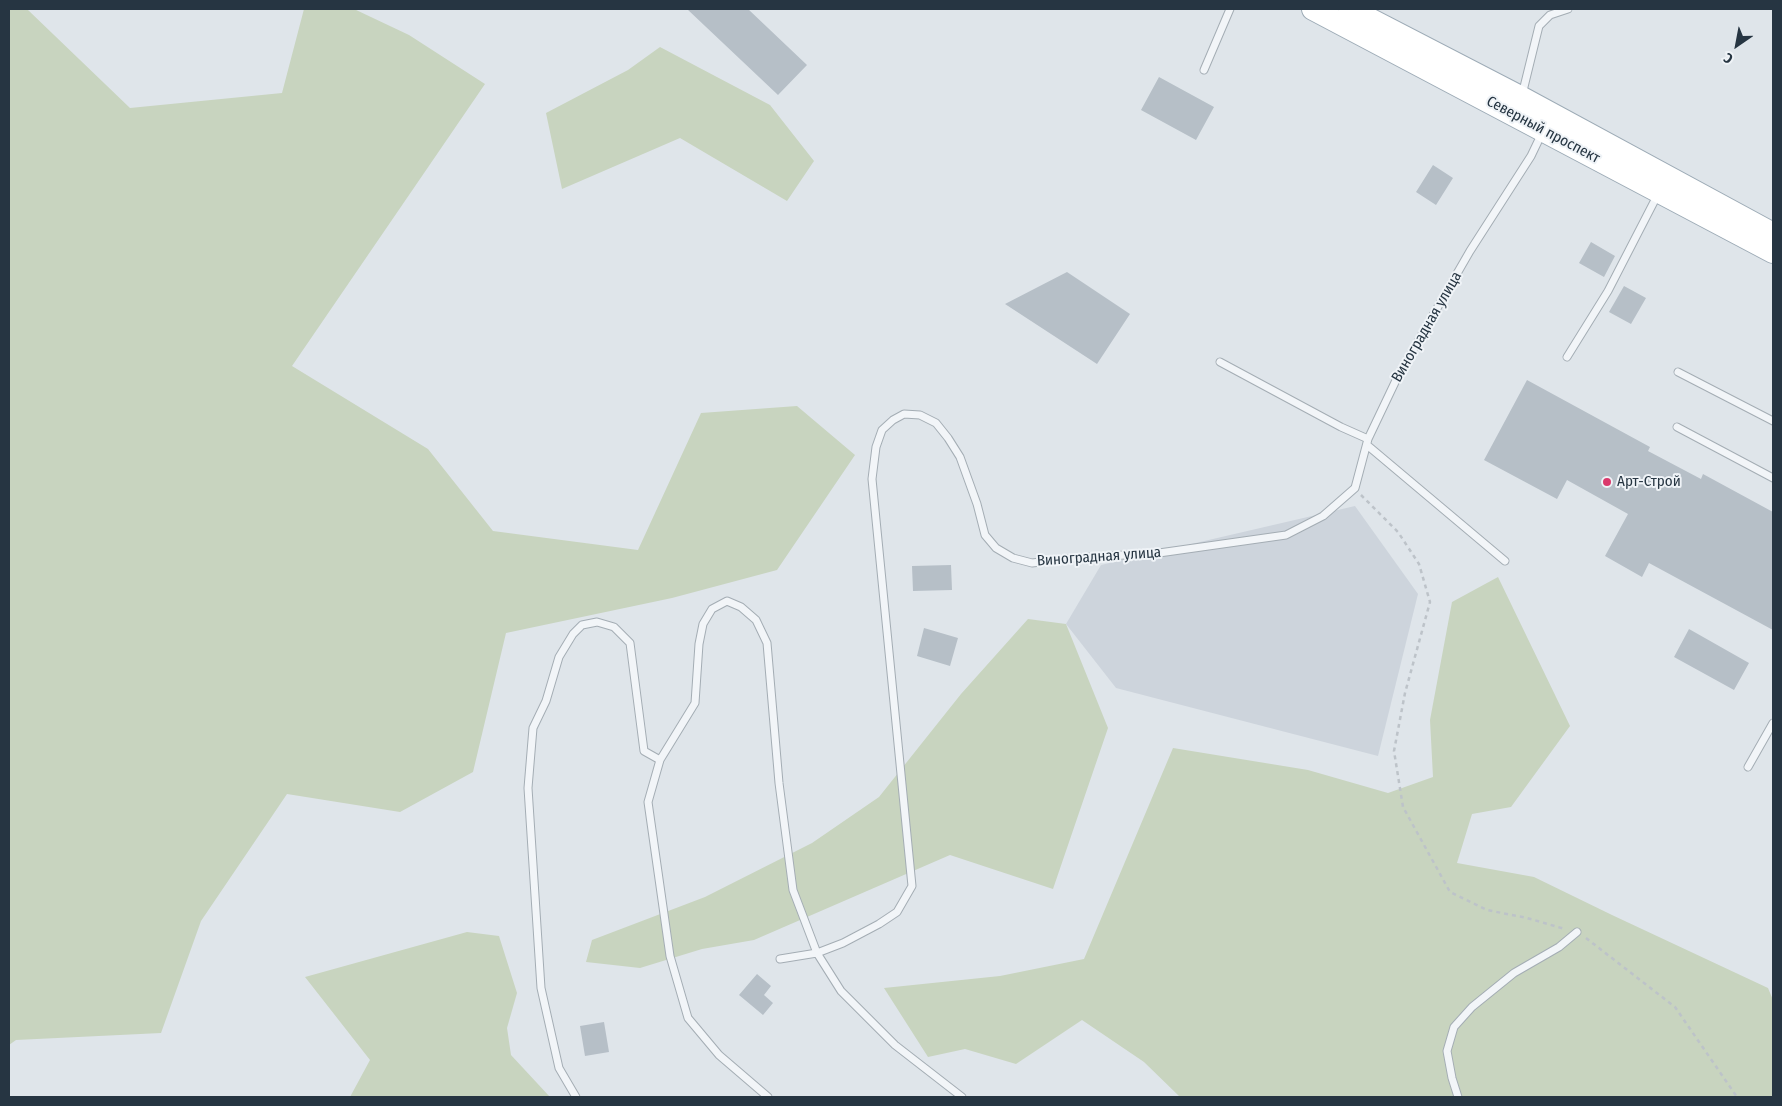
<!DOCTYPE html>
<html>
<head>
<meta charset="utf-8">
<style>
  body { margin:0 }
  #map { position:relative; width:1782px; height:1106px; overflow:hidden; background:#dfe5ea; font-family:"Fira Sans Condensed",sans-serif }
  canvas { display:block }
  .frame { position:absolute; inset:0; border:10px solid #263542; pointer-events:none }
  .north { position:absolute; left:1712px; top:20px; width:50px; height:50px; -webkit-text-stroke:4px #eff3f7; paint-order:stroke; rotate:213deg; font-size:14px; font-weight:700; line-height:20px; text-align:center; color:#263542 }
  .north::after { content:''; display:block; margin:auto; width:18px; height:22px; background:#263542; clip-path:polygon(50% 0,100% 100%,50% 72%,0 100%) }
</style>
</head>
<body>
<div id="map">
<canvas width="1782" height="1106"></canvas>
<div class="frame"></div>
<div class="north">С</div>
</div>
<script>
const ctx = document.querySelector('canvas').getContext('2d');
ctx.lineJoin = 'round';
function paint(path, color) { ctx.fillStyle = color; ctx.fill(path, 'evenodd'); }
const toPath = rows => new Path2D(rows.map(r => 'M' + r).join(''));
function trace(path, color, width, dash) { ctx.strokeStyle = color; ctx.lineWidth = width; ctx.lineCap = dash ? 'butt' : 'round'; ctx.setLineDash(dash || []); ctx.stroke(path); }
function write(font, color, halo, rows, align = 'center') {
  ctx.font = font + ' "Fira Sans Condensed",sans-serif'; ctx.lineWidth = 4; ctx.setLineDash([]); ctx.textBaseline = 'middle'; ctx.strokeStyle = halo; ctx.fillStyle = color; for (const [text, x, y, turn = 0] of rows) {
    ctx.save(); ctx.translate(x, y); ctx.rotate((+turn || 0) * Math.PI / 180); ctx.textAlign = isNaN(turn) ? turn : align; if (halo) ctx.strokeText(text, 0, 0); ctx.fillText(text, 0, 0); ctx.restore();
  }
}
const built = toPath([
  [1355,506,1418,594,1378,756,1116,688,1066,624,1101,565]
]);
const green = toPath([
  [9,9,26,9,28,10,130,108,282,93,304,9,354,9,409,35,485,84,292,366,428,449,493,531,638,550,701,413,797,406,855,455,777,570,672,598,506,633,473,772,400,812,287,794,201,921,161,1033,16,1040,9,1045],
  [660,47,770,105,814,161,787,201,680,138,562,189,546,113,628,70],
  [1498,577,1570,726,1511,807,1472,814,1457,863,1534,877,1612,915,1768,988,1773,1000,1773,1097,1180,1097,1144,1062,1082,1020,1016,1064,965,1049,928,1057,884,988,1000,976,1084,959,1173,748,1308,770,1388,793,1433,777,1430,720,1452,602],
  [1028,619,1066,624,1108,728,1053,889,950,855,754,940,702,949,640,968,586,962,592,940,705,897,812,843,879,797,961,694],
  [467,932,499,936,517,993,507,1028,511,1055,550,1097,348,1097,350,1097,370,1060,305,977]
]);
const building = toPath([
  [687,9,748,9,807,65,778,95],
  [1159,77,1214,107,1196,140,1141,110],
  [1433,165,1453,178,1436,205,1416,192],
  [1591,242,1615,256,1604,277,1579,263],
  [1067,272,1130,314,1097,364,1005,304],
  [1624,286,1646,298,1631,324,1609,312],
  [1527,380,1650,447,1648,451,1701,479,1703,474,1773,512,1773,630,1649,563,1642,577,1605,556,1628,514,1567,480,1557,499,1484,460],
  [951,565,952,590,913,591,912,566],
  [924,628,958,638,950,666,917,656],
  [1689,629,1749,663,1734,690,1674,657],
  [757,974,771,986,764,995,773,1003,763,1015,739,995],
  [604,1022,609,1052,585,1056,580,1026]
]);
const path = toPath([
  [1361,495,1398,532,1419,564,1430,602,1405,693,1394,751,1403,807,1450,892,1487,910,1527,918,1565,929],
  [1586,938,1675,1007,1737,1097]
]);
const lane = toPath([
  [1204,70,1230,9],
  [1522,95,1539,26,1550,15,1568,9],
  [1567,357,1608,291,1658,194],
  [1220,362,1341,427,1368,439],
  [1678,372,1773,421],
  [1677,427,1773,478],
  [1367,445,1505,561],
  [1748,767,1773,723],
  [576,1097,559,1068,541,988,528,788,533,728,546,701,559,657,573,634,582,625,597,622,614,627,630,643,644,751,660,760],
  [768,1097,719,1055,688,1018,670,956,648,802,660,760,695,703,699,644,703,624,712,609,727,601,741,607,756,620,767,643,779,783,793,890,817,953,780,959],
  [962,1097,895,1045,841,991,817,953,843,943,879,924,897,912,912,886,872,479,876,447,882,430,893,420,904,414,920,415,936,423,948,438,960,457,977,504,985,535,996,548,1013,558,1032,563,1074,558,1159,553,1286,535,1323,516,1355,488,1368,439,1398,376,1470,251,1531,156,1542,133],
  [1458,1097,1452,1078,1447,1051,1454,1027,1472,1007,1514,973,1559,947,1577,932]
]);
const primary = toPath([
  [1313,9,1773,252],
  [1350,9,1522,98,1773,234]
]);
const markers = [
  [1607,482,5,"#da386b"]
];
const streetNames = [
  ["Северный проспект",1543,130,28],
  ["Виноградная улица",1427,327,-60],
  ["Виноградная улица",1099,557,-4]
];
const poiNames = [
  ["Арт-Строй",1617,482]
];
paint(built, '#cdd4dc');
paint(green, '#c8d4bf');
paint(building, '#b6bfc7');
trace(lane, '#a4adb4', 9);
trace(primary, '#9dabb6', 24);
trace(path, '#bdc3c9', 2.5, [4, 4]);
trace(lane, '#f2f5f8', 7);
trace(primary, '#fff', 22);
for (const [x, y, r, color] of markers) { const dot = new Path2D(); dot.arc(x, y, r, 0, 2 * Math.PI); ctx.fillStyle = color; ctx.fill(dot); trace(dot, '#eff3f7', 2); }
write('15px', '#263542', '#eff3f7', streetNames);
write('15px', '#263542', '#eff3f7', poiNames, 'left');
</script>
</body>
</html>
